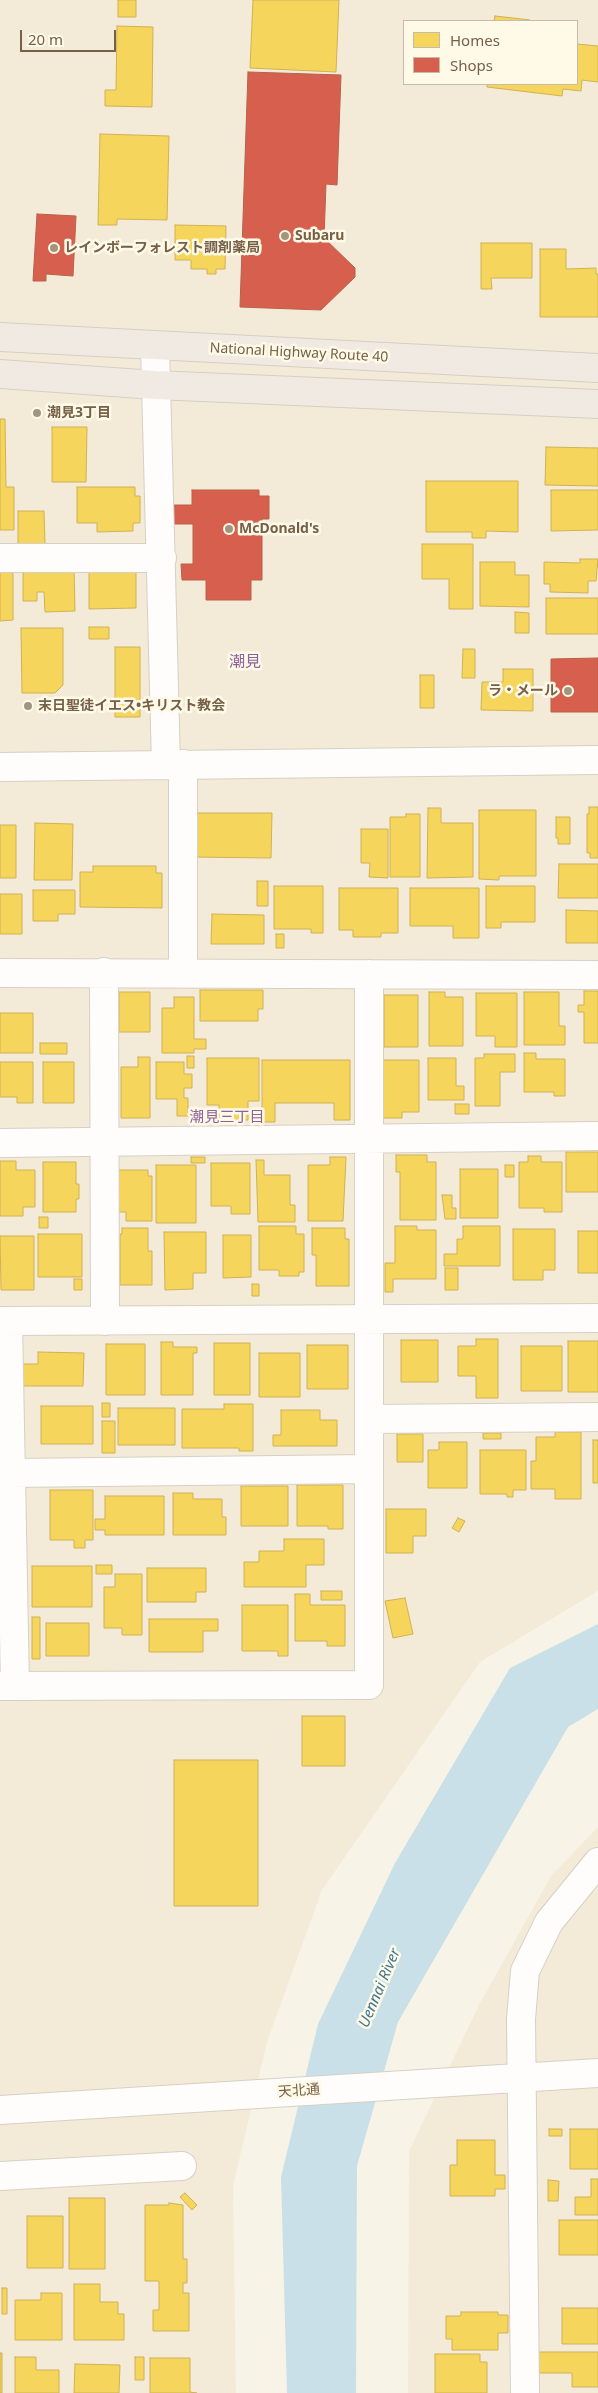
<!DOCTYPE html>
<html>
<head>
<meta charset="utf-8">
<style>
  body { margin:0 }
  #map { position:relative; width:598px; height:2393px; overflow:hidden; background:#f7f4e7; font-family:"Noto Sans",sans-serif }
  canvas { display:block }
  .legend { position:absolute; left:403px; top:20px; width:175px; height:65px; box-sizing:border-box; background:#fffae8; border:1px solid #c8bca8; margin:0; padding:6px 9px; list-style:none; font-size:15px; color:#766047 }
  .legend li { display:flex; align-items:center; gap:10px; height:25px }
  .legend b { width:25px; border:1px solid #c8bca8 }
  .scale { position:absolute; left:20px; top:30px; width:96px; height:22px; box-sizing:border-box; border:2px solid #766047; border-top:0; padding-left:6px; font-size:15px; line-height:18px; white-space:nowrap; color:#766047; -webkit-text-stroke:4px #fffae8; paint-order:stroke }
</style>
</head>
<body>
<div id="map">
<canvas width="598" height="2393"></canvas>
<ul class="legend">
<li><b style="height:14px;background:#f6d55c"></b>Homes</li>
<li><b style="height:14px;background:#d6604d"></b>Shops</li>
</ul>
<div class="scale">20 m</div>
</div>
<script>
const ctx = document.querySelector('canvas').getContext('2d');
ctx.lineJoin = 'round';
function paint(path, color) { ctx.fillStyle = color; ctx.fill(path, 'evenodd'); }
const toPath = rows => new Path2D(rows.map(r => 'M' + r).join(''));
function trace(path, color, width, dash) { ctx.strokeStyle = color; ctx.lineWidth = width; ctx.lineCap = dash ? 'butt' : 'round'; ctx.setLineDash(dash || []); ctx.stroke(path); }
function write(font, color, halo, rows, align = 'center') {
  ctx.font = font + ' "Noto Sans","Noto Sans JP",sans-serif'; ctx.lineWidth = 5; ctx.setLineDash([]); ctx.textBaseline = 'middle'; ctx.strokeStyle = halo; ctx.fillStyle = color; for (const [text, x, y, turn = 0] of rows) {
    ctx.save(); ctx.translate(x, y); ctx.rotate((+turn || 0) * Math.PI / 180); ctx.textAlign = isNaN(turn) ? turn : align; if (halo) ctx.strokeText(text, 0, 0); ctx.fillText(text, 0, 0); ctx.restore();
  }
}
const residential = toPath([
  [0,0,598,0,598,1591,480,1662,322,1890,267,2042,233,2186,236,2393,0,2393],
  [404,21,577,21,577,84,404,84],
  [598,1827,598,2393,408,2393,409,2151,479,2005,551,1876]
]);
const water = toPath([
  [598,1624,598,1709,568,1727,398,2022,357,2166,356,2393,287,2393,281,2177,318,2024,395,1863,510,1668]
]);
const homes = toPath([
  [118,0,136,0,136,17,118,17,118,0],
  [253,0,339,0,336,72,250,68,253,0],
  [495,16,530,20,530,21,494,21,495,16],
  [117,26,153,27,152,107,105,106,105,90,116,90,117,26],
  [577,44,598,46,598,82,582,80,581,91,563,89,562,96,487,87,487,84,577,84,577,44],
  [100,134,169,136,167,220,117,219,117,225,98,225,100,134],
  [175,225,226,226,225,269,216,269,216,274,207,274,207,269,191,269,191,260,175,260,175,225],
  [481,243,532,243,532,278,491,278,492,289,481,289,481,243],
  [540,249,566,249,566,269,596,268,596,274,598,274,598,317,540,317,540,249],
  [0,419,5,419,6,487,14,487,14,530,0,530,0,419],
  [52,427,87,427,86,482,52,482,52,427],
  [546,447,598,448,598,486,545,485,546,447],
  [426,481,518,481,518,532,486,531,486,538,472,538,472,532,426,532,426,481],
  [77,487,135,487,135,496,140,496,140,523,133,523,133,531,97,532,97,523,77,523,77,487],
  [551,490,598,490,598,530,551,531,551,490],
  [18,511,44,511,45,544,18,544,18,511],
  [422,544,473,544,473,609,449,609,449,579,422,579,422,544],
  [580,559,598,559,596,581,588,581,588,593,550,592,550,584,544,584,544,562,580,563,580,559],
  [480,562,515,562,515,575,529,575,529,607,480,606,480,562],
  [23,566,74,566,75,611,45,612,44,592,37,592,37,601,23,601,23,566],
  [89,568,136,568,136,608,89,609,89,568],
  [0,571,13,571,13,620,0,621,0,571],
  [546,598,598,598,598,634,546,634,546,598],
  [515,612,529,613,529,633,515,633,515,612],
  [89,627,109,627,109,639,89,639,89,627],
  [21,628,63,628,63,685,55,693,22,693,21,628],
  [115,647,140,647,140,717,115,717,115,647],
  [463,649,475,649,475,678,462,678,463,649],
  [503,669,533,669,533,711,481,710,482,682,503,682,503,669],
  [420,675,434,675,434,708,420,708,420,675],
  [589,807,598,807,598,858,590,858,590,853,587,853,587,814,589,814,589,807],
  [428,808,441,808,441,823,473,823,473,877,427,878,428,808],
  [479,810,536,810,536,876,499,876,499,880,479,879,479,810],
  [194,813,272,813,271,858,194,857,194,813],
  [406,814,420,814,420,877,390,877,390,817,406,817,406,814],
  [556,817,570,817,570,844,558,844,558,838,556,838,556,817],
  [35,823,73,824,72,880,34,880,35,823],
  [0,825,16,825,16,878,0,878,0,825],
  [361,829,388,829,388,878,369,877,370,863,361,863,361,829],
  [559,864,598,864,598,898,558,898,559,864],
  [93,866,156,866,156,873,162,873,162,908,80,907,80,872,93,872,93,866],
  [257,881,268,881,268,906,257,906,257,881],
  [274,886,323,886,323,933,311,933,311,929,274,929,274,886],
  [486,886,535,886,535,922,501,922,501,928,486,928,486,886],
  [339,888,398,888,398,933,381,933,381,937,353,937,353,930,339,930,339,888],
  [410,888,479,888,479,938,453,938,453,926,410,926,410,888],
  [33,890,75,890,75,914,58,914,58,921,33,921,33,890],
  [0,894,22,894,22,934,0,934,0,894],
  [566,910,598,911,598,943,566,943,566,910],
  [212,914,264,915,264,944,211,944,212,914],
  [276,934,284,934,284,948,276,948,276,934],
  [200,990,263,990,263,1009,258,1009,258,1021,200,1021,200,990],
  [584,991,598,991,598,1043,584,1043,584,1012,578,1012,578,1005,584,1005,584,991],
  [119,992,150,992,150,1032,119,1032,119,992],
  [429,992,445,992,445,997,463,997,463,1046,429,1046,429,992],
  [524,992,559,992,559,1026,565,1026,565,1045,524,1045,524,992],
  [476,993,517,993,517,1047,495,1047,495,1036,476,1036,476,993],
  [384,995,418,995,418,1047,384,1047,384,995],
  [174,997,194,997,194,1039,206,1039,206,1049,194,1049,194,1053,162,1053,162,1008,174,1008,174,997],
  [0,1013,33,1013,33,1053,0,1053,0,1013],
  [40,1043,67,1043,67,1054,40,1054,40,1043],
  [524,1053,536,1053,536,1059,565,1059,565,1096,554,1096,554,1092,524,1092,524,1053],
  [484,1054,515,1054,515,1072,500,1072,500,1106,475,1106,475,1058,484,1058,484,1054],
  [187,1056,194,1056,194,1068,187,1068,187,1056],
  [138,1057,150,1057,150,1118,121,1118,121,1067,138,1067,138,1057],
  [207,1058,259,1058,259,1101,248,1101,248,1120,219,1120,219,1105,207,1105,207,1058],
  [428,1058,456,1058,456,1086,464,1086,464,1100,428,1100,428,1058],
  [262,1060,350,1060,350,1120,334,1120,334,1103,275,1103,275,1122,262,1122,262,1060],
  [383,1060,419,1060,419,1112,402,1112,402,1118,383,1118,383,1060],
  [0,1062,33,1062,33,1103,17,1103,17,1097,0,1097,0,1062],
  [43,1062,74,1062,74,1103,43,1103,43,1062],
  [156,1062,184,1062,184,1074,192,1074,192,1088,184,1088,184,1098,188,1098,188,1116,177,1116,177,1099,156,1099,156,1062],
  [455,1104,469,1104,469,1114,455,1114,455,1104],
  [566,1152,598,1152,598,1192,566,1192,566,1152],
  [396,1155,427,1155,427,1162,436,1162,436,1220,400,1220,400,1172,396,1172,396,1155],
  [528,1156,541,1156,541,1162,562,1162,562,1212,544,1212,544,1208,519,1208,519,1162,528,1162,528,1156],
  [191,1157,205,1157,205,1163,191,1163,191,1157],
  [330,1157,346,1157,343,1221,308,1221,308,1165,330,1165,330,1157],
  [256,1160,264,1160,264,1175,290,1175,290,1205,295,1205,295,1222,258,1222,256,1160],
  [0,1161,16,1161,16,1170,35,1170,35,1207,23,1207,23,1216,0,1216,0,1161],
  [43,1162,76,1162,76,1184,79,1184,79,1199,76,1199,76,1212,43,1212,43,1162],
  [211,1163,250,1163,250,1214,231,1214,231,1206,211,1206,211,1163],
  [156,1165,196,1165,196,1223,156,1223,156,1165],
  [505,1165,514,1165,514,1177,505,1177,505,1165],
  [460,1169,498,1169,498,1218,460,1218,460,1169],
  [118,1170,148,1170,148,1176,152,1176,152,1221,126,1221,126,1212,118,1212,118,1170],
  [442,1195,452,1195,452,1208,456,1208,456,1219,445,1219,442,1195],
  [39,1217,48,1217,48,1228,39,1228,39,1217],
  [259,1226,296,1226,296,1234,304,1234,304,1272,299,1272,299,1276,279,1276,279,1270,259,1270,259,1226],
  [395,1226,417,1226,417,1230,436,1230,436,1279,393,1279,393,1292,385,1292,385,1263,395,1263,395,1226],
  [463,1226,500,1226,500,1266,444,1266,444,1254,457,1254,457,1239,463,1239,463,1226],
  [122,1228,148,1228,148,1251,152,1251,152,1285,120,1285,120,1234,122,1234,122,1228],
  [312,1228,345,1228,345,1239,349,1239,349,1286,316,1286,316,1255,312,1255,312,1228],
  [513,1229,555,1229,555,1270,543,1270,543,1280,513,1280,513,1229],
  [578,1231,598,1231,598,1273,578,1273,578,1231],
  [164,1232,206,1232,206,1273,193,1273,193,1289,165,1290,164,1232],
  [38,1234,82,1234,82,1277,38,1277,38,1234],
  [223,1235,251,1235,251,1277,223,1278,223,1235],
  [0,1236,34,1236,34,1290,1,1290,0,1236],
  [445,1268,458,1268,458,1290,445,1290,445,1268],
  [74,1279,82,1279,82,1290,74,1290,74,1279],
  [252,1284,259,1284,259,1296,252,1296,252,1284],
  [476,1339,498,1339,498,1398,476,1398,476,1376,458,1376,458,1346,476,1346,476,1339],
  [401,1340,438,1340,438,1382,401,1382,401,1340],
  [568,1341,598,1341,598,1392,568,1392,568,1341],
  [161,1342,173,1342,173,1347,197,1347,197,1353,193,1353,193,1395,161,1395,161,1342],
  [214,1343,250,1343,250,1395,214,1395,214,1343],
  [106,1344,145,1344,145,1395,106,1395,106,1344],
  [307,1345,348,1345,348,1389,307,1389,307,1345],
  [521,1346,562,1346,562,1391,521,1391,521,1346],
  [38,1352,84,1353,83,1386,22,1386,22,1364,38,1364,38,1352],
  [259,1353,300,1353,300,1397,259,1397,259,1353],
  [102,1403,110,1403,110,1417,102,1417,102,1403],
  [224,1404,253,1404,253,1451,239,1451,239,1448,182,1448,182,1409,224,1409,224,1404],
  [41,1406,93,1406,93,1444,41,1444,41,1406],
  [118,1408,175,1408,175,1445,118,1445,118,1408],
  [281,1410,320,1410,320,1420,337,1420,337,1446,273,1446,273,1435,281,1435,281,1410],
  [102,1421,115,1421,115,1453,102,1453,102,1421],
  [555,1432,581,1432,581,1499,555,1499,555,1489,531,1489,531,1461,536,1461,536,1437,555,1437,555,1432],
  [483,1433,501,1433,501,1439,483,1439,483,1433],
  [397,1434,423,1434,423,1462,397,1462,397,1434],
  [593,1440,598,1440,598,1483,593,1483,593,1440],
  [439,1442,467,1442,467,1488,428,1488,428,1450,439,1450,439,1442],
  [480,1450,526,1450,526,1490,513,1490,513,1497,507,1497,507,1494,480,1494,480,1450],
  [297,1485,343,1485,343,1529,328,1529,328,1526,297,1526,297,1485],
  [241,1486,288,1486,288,1526,241,1526,241,1486],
  [50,1490,93,1490,93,1540,85,1540,85,1548,74,1548,74,1540,50,1540,50,1490],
  [173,1493,193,1493,193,1499,222,1499,222,1517,226,1517,226,1535,173,1535,173,1493],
  [105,1496,164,1496,164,1535,105,1535,105,1530,95,1530,95,1519,105,1519,105,1496],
  [386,1509,426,1509,426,1536,413,1536,413,1553,386,1553,386,1509],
  [458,1518,465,1521,459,1532,452,1528,458,1518],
  [284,1539,324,1539,324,1565,306,1565,306,1587,244,1587,244,1562,259,1562,259,1551,284,1551,284,1539],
  [96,1565,112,1565,112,1574,96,1574,96,1565],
  [32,1566,92,1566,92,1607,32,1607,32,1566],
  [147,1568,206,1568,206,1592,196,1592,196,1602,147,1602,147,1568],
  [115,1574,142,1574,142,1635,122,1635,122,1628,104,1628,104,1587,115,1587,115,1574],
  [321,1591,342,1591,342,1600,321,1600,321,1591],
  [295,1594,310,1594,310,1605,345,1605,345,1646,327,1646,327,1641,295,1641,295,1594],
  [405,1598,413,1634,393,1638,385,1601,405,1598],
  [242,1605,288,1605,288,1656,278,1656,278,1651,242,1651,242,1605],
  [32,1617,40,1617,40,1659,32,1659,32,1617],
  [149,1619,218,1619,218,1631,203,1631,203,1652,149,1652,149,1619],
  [46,1623,89,1623,89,1656,46,1656,46,1623],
  [302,1716,345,1716,345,1766,302,1766,302,1716],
  [174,1760,258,1760,258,1906,174,1906,174,1760],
  [549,2129,562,2129,562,2136,549,2136,549,2129],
  [570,2129,598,2129,598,2169,570,2169,570,2129],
  [457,2140,495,2140,495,2175,505,2175,505,2189,495,2189,495,2196,450,2196,450,2165,457,2165,457,2140],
  [591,2179,598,2179,598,2215,575,2215,575,2197,591,2197,591,2179],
  [548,2180,559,2181,558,2201,548,2201,548,2180],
  [185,2193,197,2205,192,2210,180,2197,185,2193],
  [69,2198,105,2198,105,2269,69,2269,69,2198],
  [169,2203,183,2205,183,2259,187,2259,187,2283,183,2283,183,2293,189,2293,189,2331,153,2331,153,2310,159,2310,159,2281,145,2281,145,2205,169,2205,169,2203],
  [27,2216,63,2216,63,2268,27,2268,27,2216],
  [559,2220,598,2220,598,2255,559,2255,559,2220],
  [74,2284,100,2284,100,2302,118,2302,118,2314,124,2314,124,2340,74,2340,74,2284],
  [2,2288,7,2288,7,2314,2,2314,2,2288],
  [41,2293,62,2293,62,2340,15,2340,15,2300,41,2300,41,2293],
  [562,2308,598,2308,598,2344,562,2344,562,2308],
  [461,2312,498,2312,498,2315,508,2315,508,2333,498,2333,498,2350,452,2350,452,2339,446,2339,446,2316,461,2316,461,2312],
  [538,2352,598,2352,598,2387,572,2387,572,2373,538,2373,538,2352],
  [0,2353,2,2353,2,2393,0,2393,0,2353],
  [435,2354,480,2354,480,2362,487,2362,487,2393,435,2393,435,2354],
  [15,2357,36,2357,36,2370,59,2370,59,2393,15,2393,15,2357],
  [135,2357,144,2357,144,2380,135,2380,135,2357],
  [150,2358,190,2358,190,2392,197,2393,150,2393,150,2358],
  [75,2364,120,2365,119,2393,74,2393,75,2364]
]);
const shops = toPath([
  [248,72,341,75,337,185,326,184,324,238,355,268,355,277,321,310,240,307,248,72],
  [37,214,76,216,73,276,46,274,46,281,33,281,37,214],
  [192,490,259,490,259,496,269,496,269,519,262,519,262,580,251,580,251,600,206,600,206,580,182,580,181,564,193,564,193,524,171,524,171,505,192,505,192,490],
  [598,658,598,712,551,712,551,659,598,658]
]);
const minor = toPath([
  [155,346,166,764],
  [0,558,162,558],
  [0,767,598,760],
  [104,972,105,1321],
  [0,973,598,975],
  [183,973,183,764],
  [0,1143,598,1136],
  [0,1321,598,1318],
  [8,1321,15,1686],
  [369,1419,598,1417],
  [10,1473,369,1469],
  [0,1686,369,1685,369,974],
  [0,2110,598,2073],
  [0,2176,182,2166],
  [525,2393,521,2019,525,1971,549,1922,598,1862]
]);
const highway = toPath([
  [0,337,598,368],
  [0,374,155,385,598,404]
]);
const markers = [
  [285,236,5,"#a3947f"],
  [54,248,5,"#a3947f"],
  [37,413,5,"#a3947f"],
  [229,529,5,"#a3947f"],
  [568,691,5,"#a3947f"],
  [28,706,5,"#a3947f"]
];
const poiNames = [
  ["Subaru",295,236],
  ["レインボーフォレスト調剤薬局",64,248],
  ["潮見3丁目",47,413],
  ["McDonald's",239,529],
  ["ラ・メール",558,691,"right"],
  ["末日聖徒イエス•キリスト教会",38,706]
];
const streetNames = [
  ["National Highway Route 40",299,353,3],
  ["天北通",299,2091,-4]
];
const neighbourhoodNames = [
  ["潮見三丁目",227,1118]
];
const waterNames = [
  ["Uennai River",380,1988,-67]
];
const quarterNames = [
  ["潮見",245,662]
];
paint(residential, '#f3ebd7');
paint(water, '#c9e0e8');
paint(homes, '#f6d55c');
trace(homes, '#d0b256', 1);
paint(shops, '#d6604d');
trace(shops, '#b9604b', 1);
trace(minor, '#d6d0c5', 30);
trace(highway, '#d6cfc4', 30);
trace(minor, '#fefdfb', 28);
trace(highway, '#f1eae3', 28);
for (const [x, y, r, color] of markers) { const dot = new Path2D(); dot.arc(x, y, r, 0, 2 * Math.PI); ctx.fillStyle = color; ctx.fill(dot); trace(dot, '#fffae8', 2); }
write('bold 14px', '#766047', '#fffae8', poiNames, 'left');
write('14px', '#766047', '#fffae8', streetNames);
write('15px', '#90629a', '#fffae8', neighbourhoodNames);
write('italic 15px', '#427792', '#fffae8', waterNames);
write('16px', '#90629a', '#fffae8', quarterNames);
</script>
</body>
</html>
